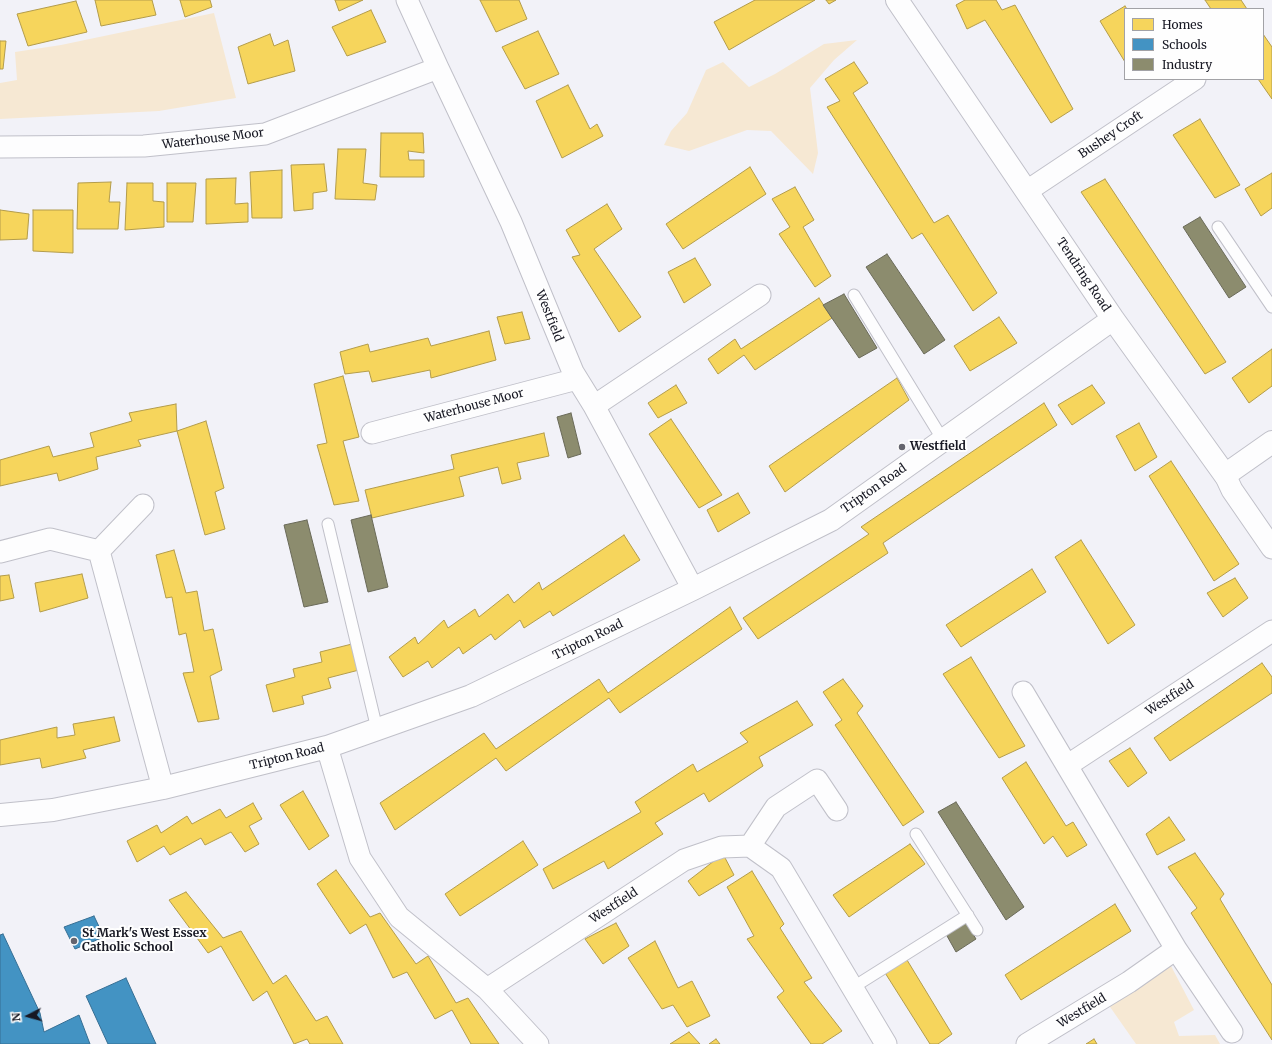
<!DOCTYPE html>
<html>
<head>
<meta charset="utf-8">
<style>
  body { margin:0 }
  #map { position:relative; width:1272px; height:1044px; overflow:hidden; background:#f2f2f8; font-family:Merriweather,serif }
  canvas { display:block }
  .legend { position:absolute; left:1124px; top:8px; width:140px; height:72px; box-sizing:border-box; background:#fefefe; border:1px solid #a2a2a6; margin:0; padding:5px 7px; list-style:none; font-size:12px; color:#171823 }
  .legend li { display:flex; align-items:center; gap:8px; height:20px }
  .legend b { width:20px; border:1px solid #a2a2a6 }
  .north { position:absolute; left:8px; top:996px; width:40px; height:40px; -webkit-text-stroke:3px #fefefe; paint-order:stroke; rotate:264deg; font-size:11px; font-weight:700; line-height:16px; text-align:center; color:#171823 }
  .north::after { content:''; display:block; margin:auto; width:14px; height:18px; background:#171823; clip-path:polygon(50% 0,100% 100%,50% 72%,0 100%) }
</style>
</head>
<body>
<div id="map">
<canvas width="1272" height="1044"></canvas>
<ul class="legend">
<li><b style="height:11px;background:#f6d55c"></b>Homes</li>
<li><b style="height:11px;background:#4393c3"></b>Schools</li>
<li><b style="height:11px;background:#8c8c6e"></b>Industry</li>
</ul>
<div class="north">N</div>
</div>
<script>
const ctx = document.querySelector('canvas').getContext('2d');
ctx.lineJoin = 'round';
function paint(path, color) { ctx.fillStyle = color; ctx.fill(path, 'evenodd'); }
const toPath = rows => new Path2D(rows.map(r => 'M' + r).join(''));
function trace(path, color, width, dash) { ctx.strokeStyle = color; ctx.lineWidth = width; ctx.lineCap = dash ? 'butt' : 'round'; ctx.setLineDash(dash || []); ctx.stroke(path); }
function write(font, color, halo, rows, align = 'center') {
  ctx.font = font + ' Merriweather,serif'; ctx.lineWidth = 4; ctx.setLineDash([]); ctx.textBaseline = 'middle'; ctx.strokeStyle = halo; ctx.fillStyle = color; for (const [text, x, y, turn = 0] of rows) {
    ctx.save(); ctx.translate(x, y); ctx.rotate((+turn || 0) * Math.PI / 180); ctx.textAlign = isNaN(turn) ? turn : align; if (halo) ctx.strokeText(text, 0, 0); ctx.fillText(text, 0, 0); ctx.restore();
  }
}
const green = toPath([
  [214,13,236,98,159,111,0,119,0,83,17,80,15,52,61,45],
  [857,40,834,60,810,88,818,153,813,174,771,131,747,130,689,151,664,145,671,131,687,113,706,70,723,62,749,87,775,74,824,44],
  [1170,964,1194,1010,1174,1022,1179,1036,1215,1035,1220,1044,1136,1044,1108,1004]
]);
const homes = toPath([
  [95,0,152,0,156,15,101,26,95,0],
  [180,0,210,0,212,7,185,17,180,0],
  [335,0,363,0,339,11,335,0],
  [480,0,519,0,527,19,496,32,480,0],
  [755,0,815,0,729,50,714,22,755,0],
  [826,0,836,0,829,4,826,0],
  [965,0,996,0,1002,10,1015,5,1073,109,1051,123,985,20,967,29,956,5,965,0],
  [1205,0,1241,0,1247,9,1211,9,1205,0],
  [76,1,87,32,28,46,17,14,76,1],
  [1125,6,1127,9,1125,9,1125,62,1100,21,1125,6],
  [371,10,386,42,347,56,332,27,371,10],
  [538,31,559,74,525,89,502,47,538,31],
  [270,34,274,46,288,40,295,71,248,84,238,47,270,34],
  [1263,34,1272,47,1272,99,1258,79,1263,79,1263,34],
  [0,41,6,41,3,69,0,69,0,41],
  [854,62,868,83,853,93,934,223,948,215,997,293,973,311,922,233,912,239,827,107,840,101,825,79,854,62],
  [568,85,590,129,597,124,603,136,562,158,536,101,568,85],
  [1200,119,1240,185,1215,198,1173,135,1200,119],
  [381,133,423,133,424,153,408,151,409,160,424,160,424,177,380,177,381,133],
  [338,149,366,149,363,183,377,185,375,200,335,199,338,149],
  [324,164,327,191,313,193,313,209,294,211,291,165,324,164],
  [750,167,766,194,683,249,666,224,750,167],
  [282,170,282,218,252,218,250,172,282,170],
  [1272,173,1272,208,1261,216,1245,189,1272,173],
  [236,178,235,204,248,203,248,222,206,224,206,179,236,178],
  [1105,179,1226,362,1205,374,1081,192,1105,179],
  [111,182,109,202,120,202,118,229,77,229,78,183,111,182],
  [127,183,153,183,153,201,164,202,164,227,125,230,127,183],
  [167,183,196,183,193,222,167,222,167,183],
  [795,187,814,220,803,227,831,276,815,287,779,234,790,227,772,199,795,187],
  [607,204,622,229,594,249,641,317,619,332,572,257,580,255,566,230,607,204],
  [0,210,29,214,27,239,0,240,0,210],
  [33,210,73,210,73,253,33,251,33,210],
  [695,258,711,285,684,303,668,272,695,258],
  [819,298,832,318,755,370,744,355,718,374,708,359,735,339,741,349,819,298],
  [522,312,530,339,505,344,497,317,522,312],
  [999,317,1017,343,970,371,954,346,999,317],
  [489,331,496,360,431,378,430,370,372,382,369,371,345,374,340,352,368,344,370,352,428,338,431,346,489,331],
  [1272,349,1272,386,1249,403,1232,378,1272,349],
  [343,376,359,437,343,441,359,501,334,505,317,445,327,443,314,384,343,376],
  [897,378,909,400,785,492,769,466,897,378],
  [676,385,687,403,658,418,648,403,676,385],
  [1092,385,1105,403,1072,425,1058,405,1092,385],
  [1044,403,1057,425,883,543,888,553,758,639,743,618,869,534,861,527,1044,403],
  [176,404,177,431,138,440,141,446,96,457,98,469,59,481,57,473,0,486,0,460,49,446,53,457,94,447,90,433,132,421,129,413,176,404],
  [671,419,722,495,699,508,649,434,671,419],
  [206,421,224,488,215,492,225,529,205,535,177,431,206,421],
  [1139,423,1157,457,1135,471,1116,436,1139,423],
  [544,433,549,456,517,463,521,479,502,484,498,467,459,477,464,496,372,518,365,490,454,469,451,455,544,433],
  [1171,461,1239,564,1214,581,1149,476,1171,461],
  [738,493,750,513,718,532,707,510,738,493],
  [624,535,640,560,553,616,550,611,524,628,520,620,495,640,491,634,463,654,459,647,432,668,428,661,403,677,389,657,415,637,418,644,444,620,448,628,475,609,479,617,508,594,514,603,539,582,542,590,624,535],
  [1081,540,1135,625,1108,644,1055,557,1081,540],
  [174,550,186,593,197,591,204,631,213,629,222,670,210,676,219,719,198,722,183,673,194,672,186,633,179,635,172,597,166,598,156,555,174,550],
  [1032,569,1046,592,961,647,946,625,1032,569],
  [82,574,88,598,40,612,35,583,82,574],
  [9,575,14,598,0,601,0,576,9,575],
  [1235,578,1248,598,1223,617,1207,593,1235,578],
  [730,607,742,629,620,713,609,698,506,771,496,758,395,830,380,803,484,733,496,749,599,679,608,693,730,607],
  [352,644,359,670,328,678,331,688,302,696,304,704,273,712,266,685,295,677,293,669,322,662,320,652,352,644],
  [971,657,1025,746,999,758,943,674,971,657],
  [1262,663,1272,677,1272,693,1170,761,1154,738,1262,663],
  [843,679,863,706,857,713,924,812,903,826,835,725,842,720,823,692,843,679],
  [797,701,813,725,759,757,763,766,709,802,704,793,655,823,663,834,608,869,604,861,553,889,543,869,641,812,635,802,693,764,697,772,748,742,740,733,797,701],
  [114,717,120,741,83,750,86,758,42,768,40,758,0,765,0,740,57,727,57,738,75,735,73,724,114,717],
  [1130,748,1147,773,1128,787,1109,761,1130,748],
  [1026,762,1066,826,1073,822,1087,845,1067,857,1053,836,1044,844,1002,778,1026,762],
  [303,791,329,836,309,850,280,805,303,791],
  [253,803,262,819,249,826,259,844,245,852,231,832,205,845,201,838,170,855,164,846,137,862,127,841,157,825,161,833,187,816,192,824,220,809,226,818,253,803],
  [1169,817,1185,840,1157,855,1146,834,1169,817],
  [523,841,538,865,460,916,445,894,523,841],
  [910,844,925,864,849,917,833,895,910,844],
  [1195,853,1224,894,1220,899,1272,985,1272,1040,1191,913,1197,908,1168,867,1195,853],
  [723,854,734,875,699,896,688,881,723,854],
  [336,870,370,917,380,913,416,964,428,956,456,1003,468,998,499,1044,471,1044,452,1010,435,1019,407,972,393,978,366,924,350,934,317,884,336,870],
  [752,871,784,924,780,928,812,978,804,982,842,1031,822,1044,811,1044,777,997,784,991,747,939,754,936,727,887,752,871],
  [186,892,223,938,241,931,273,984,286,975,316,1021,327,1016,343,1044,310,1044,307,1039,294,1044,267,991,253,1001,221,946,208,953,169,900,186,892],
  [1115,904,1131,931,1021,1000,1005,975,1115,904],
  [616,923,629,946,603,964,585,939,616,923],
  [655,941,678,988,692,981,710,1016,687,1027,673,1005,662,1009,628,958,655,941],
  [904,955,952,1034,938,1044,930,1044,882,968,904,955],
  [689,1032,700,1044,670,1044,689,1032],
  [716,1039,720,1044,709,1044,716,1039],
  [1094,1039,1097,1044,1086,1044,1094,1039]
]);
const schools = toPath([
  [94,916,104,937,75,949,64,927,94,916],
  [3,934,40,1013,44,1032,79,1015,90,1044,0,1044,0,935,3,934],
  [126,978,156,1044,108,1044,86,996,126,978]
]);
const industry = toPath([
  [1200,217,1246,287,1229,298,1183,227,1200,217],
  [887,254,945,340,924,354,866,267,887,254],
  [844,294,877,348,859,358,823,305,844,294],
  [571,413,581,454,568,458,557,417,571,413],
  [371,515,388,587,368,592,351,520,371,515],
  [307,520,328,602,304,607,284,525,307,520],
  [956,802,1024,907,1006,920,938,812,956,802],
  [961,915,976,939,956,952,942,927,961,915]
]);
const lane = toPath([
  [1218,227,1272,307],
  [854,295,943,440],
  [328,524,377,729],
  [916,834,977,930],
  [852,988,968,915]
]);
const street = toPath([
  [407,0,438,68,511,222,573,372,594,406,693,589],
  [0,147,144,146,265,134,438,68],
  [1027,191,1195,79],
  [594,406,760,295],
  [372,433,577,379],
  [1225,475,1232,490,1272,548],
  [99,551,143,505],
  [0,552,50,539,99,551,163,788],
  [1023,692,1176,949,1129,982,1027,1044],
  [327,747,360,858,399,917,487,989,538,1044],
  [1068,765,1272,631],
  [750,846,776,807,817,780,837,810],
  [1176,949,1232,1032],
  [487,989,684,860,722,847,750,846,781,868,886,1044]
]);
const secondary = toPath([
  [897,0,1113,319,1225,475,1272,442],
  [0,815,53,810,163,788,327,747,471,696,693,589,831,520,1113,319]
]);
const markers = [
  [902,447,4,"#64646e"],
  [74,941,4,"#64646e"]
];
const streetNames = [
  ["Bushey Croft",1111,135,-34],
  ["Waterhouse Moor",213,139,-7],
  ["Tendring Road",1083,275,56],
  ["Westfield",549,316,68],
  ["Waterhouse Moor",474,406,-15],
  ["Tripton Road",874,489,-35],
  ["Tripton Road",588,640,-26],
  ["Westfield",1170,698,-33],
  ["Tripton Road",287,757,-14],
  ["Westfield",614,906,-33],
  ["Westfield",1082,1011,-31]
];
const poiNames = [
  ["Westfield",910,447],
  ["St Mark's West Essex",82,934],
  ["Catholic School",82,948]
];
paint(green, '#f6e8d3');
paint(homes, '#f6d55c');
trace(homes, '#b39c4b', 1);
paint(schools, '#4393c3');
trace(schools, '#366e93', 1);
paint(industry, '#8c8c6e');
trace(industry, '#696958', 1);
trace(lane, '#c0c0c9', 13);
trace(street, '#c0c0c9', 23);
trace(secondary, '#c0c0c9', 24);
trace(lane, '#fdfdfe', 11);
trace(street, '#fdfdfe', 21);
trace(secondary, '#fdfdfe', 22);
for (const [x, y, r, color] of markers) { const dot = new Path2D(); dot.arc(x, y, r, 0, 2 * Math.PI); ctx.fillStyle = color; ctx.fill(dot); trace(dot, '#fefefe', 1.5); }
write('12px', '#171823', '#fefefe', streetNames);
write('bold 12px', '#171823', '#fefefe', poiNames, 'left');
</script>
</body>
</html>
